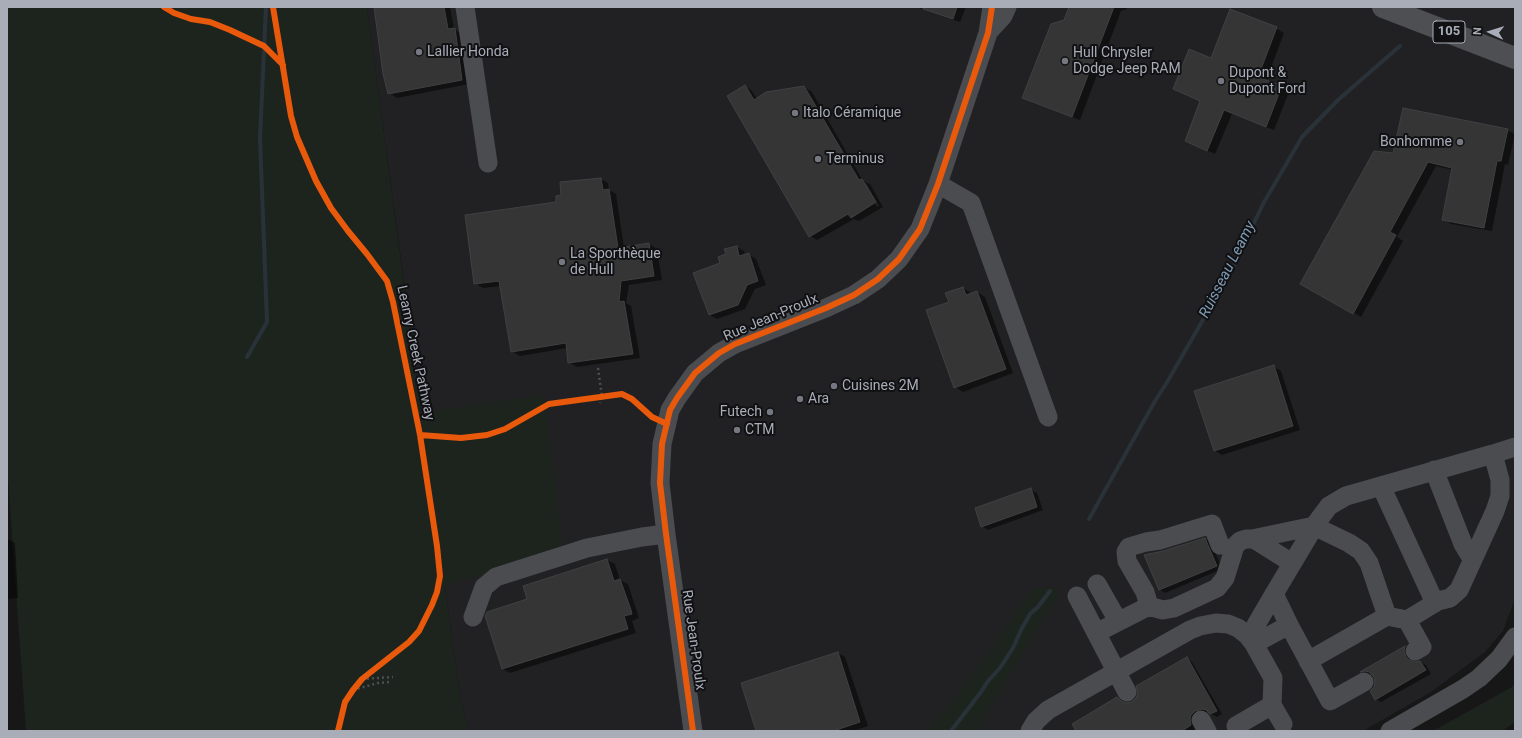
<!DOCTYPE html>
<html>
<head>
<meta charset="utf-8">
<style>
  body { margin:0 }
  #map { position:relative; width:1522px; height:738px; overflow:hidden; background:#171717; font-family:Roboto,sans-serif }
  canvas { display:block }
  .frame { position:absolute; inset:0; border:8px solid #a8adb8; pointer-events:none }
  .north { position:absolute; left:1470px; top:12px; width:40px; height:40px; -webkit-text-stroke:3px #111113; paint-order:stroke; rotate:274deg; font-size:11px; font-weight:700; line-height:16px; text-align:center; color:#a8adb8 }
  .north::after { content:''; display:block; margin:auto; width:14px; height:18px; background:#a8adb8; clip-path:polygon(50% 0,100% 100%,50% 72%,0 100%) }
</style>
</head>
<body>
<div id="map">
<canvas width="1522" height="738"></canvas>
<div class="frame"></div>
<div class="north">N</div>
</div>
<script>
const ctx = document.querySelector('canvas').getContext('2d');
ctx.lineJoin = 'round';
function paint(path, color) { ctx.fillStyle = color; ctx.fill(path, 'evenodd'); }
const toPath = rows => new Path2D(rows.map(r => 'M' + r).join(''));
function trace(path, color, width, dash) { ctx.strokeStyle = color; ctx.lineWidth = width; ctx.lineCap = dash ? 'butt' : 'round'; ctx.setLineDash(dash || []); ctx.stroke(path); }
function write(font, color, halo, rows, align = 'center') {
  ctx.font = font + ' Roboto,sans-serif'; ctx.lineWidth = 4; ctx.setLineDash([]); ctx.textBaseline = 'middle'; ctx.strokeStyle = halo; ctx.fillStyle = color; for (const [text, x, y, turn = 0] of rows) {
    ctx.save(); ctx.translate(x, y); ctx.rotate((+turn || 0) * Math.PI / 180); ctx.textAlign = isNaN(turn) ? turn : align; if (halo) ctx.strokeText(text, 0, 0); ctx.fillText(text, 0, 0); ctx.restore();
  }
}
const built = toPath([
  [367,7,1515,7,1515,598,1503,631,1485,652,1431,692,1363,731,469,731,460,697]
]);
const green = toPath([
  [7,7,367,7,421,412,544,395,563,550,445,586,460,697,469,731,26,731,7,464],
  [1053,587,1061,591,981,723,985,731,928,731,969,680,1011,621,1017,610,1030,594,1038,588],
  [1515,683,1515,722,1502,731,1433,731,1512,687]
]);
const shadow = toPath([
  [375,7,450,7,454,29,462,34,469,84,397,98,389,93],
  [916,7,966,7,960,22],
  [1070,7,1127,7,1127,9,1121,11,1080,120,1031,102,1023,97,1065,21],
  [1276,28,1284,33,1266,81,1289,92,1274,130,1232,114,1215,154,1194,145,1201,101,1174,89,1212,59],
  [745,86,752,91,757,99,804,87,812,92,863,181,870,184,883,207,859,221,854,219,817,240,810,236],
  [863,183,866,183,879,206,877,207],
  [1507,130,1515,134,1508,165,1505,164,1492,231,1451,224,1444,219,1453,170,1436,166,1397,237,1403,241,1361,317,1301,284,1393,154],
  [601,179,608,183,609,190,616,194,624,248,649,244,657,249,662,280,629,285,626,303,631,306,640,358,577,367,569,362,567,348,520,356,512,351,501,286,483,288,475,283,557,203],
  [737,247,744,251,745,255,748,254,756,259,766,285,755,289,745,309,717,319,709,315,721,264,727,254],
  [963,288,970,292,971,294,977,292,985,297,1013,373,963,392,955,387,950,302],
  [1274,367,1281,371,1300,430,1222,455,1215,451],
  [1031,490,1037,493,1043,510,988,530,982,526],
  [7,539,15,543,18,598,7,599],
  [1205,539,1211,542,1222,569,1165,593,1159,589,1163,551],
  [607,560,615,564,620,580,628,584,639,618,632,621,636,633,510,673,503,669,486,616,528,600,524,587],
  [1405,647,1411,650,1409,655,1411,661,1413,662,1420,662,1426,665,1431,674,1381,702,1375,699,1374,688,1376,683,1375,677,1371,674,1366,675,1362,672],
  [838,653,845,657,868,726,853,731,757,731],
  [1187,659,1192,662,1222,714,1217,717,1208,712,1201,713,1197,729,1192,731,1077,731,1117,699,1125,703,1133,702]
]);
const stream = toPath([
  [247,357,267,322,260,138,266,7],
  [1089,519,1155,401,1166,384,1234,266,1240,244,1245,234,1254,223,1263,204,1302,137,1338,100,1400,46],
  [951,731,981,692,988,681,1000,668,1013,648,1021,630,1030,614,1038,607,1050,591]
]);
const building = toPath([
  [374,7,444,7,448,29,455,28,462,80,388,94,383,74,374,7],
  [923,7,957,7,953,19,923,9,923,7],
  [1069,7,1114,7,1072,117,1022,98,1051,24,1064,20,1069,7],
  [1230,9,1277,27,1258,77,1282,86,1266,127,1224,110,1207,151,1185,141,1200,101,1173,89,1189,49,1211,58,1230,9],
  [745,85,754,100,766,92,804,86,859,180,862,179,876,202,851,218,848,214,809,237,727,96,745,85],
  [1403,108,1508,129,1501,161,1497,161,1484,228,1442,220,1452,168,1428,162,1390,232,1396,235,1353,314,1300,284,1374,151,1393,153,1403,108],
  [601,178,603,190,609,189,618,248,649,243,654,276,621,281,619,302,624,301,633,354,568,363,566,343,511,352,499,281,474,284,465,215,556,202,556,196,561,195,560,182,601,178],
  [737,246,739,256,749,253,758,281,747,285,738,305,709,315,693,273,720,263,718,257,726,254,724,249,737,246],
  [963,287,966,295,977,291,1006,369,954,388,926,310,949,302,945,293,963,287],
  [1274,365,1293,426,1214,451,1194,391,1274,365],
  [1031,488,1037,507,981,527,975,508,1031,488],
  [1205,538,1217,566,1159,590,1144,555,1163,551,1205,538],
  [607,559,614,581,620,579,631,610,632,614,624,616,628,629,502,669,485,616,487,612,527,599,523,586,607,559],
  [1405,646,1404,651,1406,657,1409,660,1415,662,1420,661,1426,670,1375,700,1370,691,1374,687,1375,683,1374,677,1369,672,1365,671,1360,672,1405,646],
  [838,652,860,722,833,731,756,731,741,683,838,652],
  [1187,657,1217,711,1210,714,1206,710,1202,709,1195,711,1191,715,1190,719,1191,725,1182,731,1076,731,1072,724,1117,697,1121,701,1126,703,1132,702,1136,698,1138,693,1136,686,1187,657]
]);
const path = toPath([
  [598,368,602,397,600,403],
  [362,679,393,677],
  [353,690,378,683,390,682]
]);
const minor = toPath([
  [465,7,488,163],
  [990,30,1003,16,1007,7],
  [938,184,971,203,1048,417],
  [1493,454,1515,447],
  [1434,470,1463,544,1469,554,1474,557],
  [1381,486,1435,603],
  [1252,539,1314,526,1349,543,1361,551,1369,563,1387,616],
  [1097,584,1118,621],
  [1077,596,1127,692],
  [1149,606,1145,592,1127,561,1126,552,1129,547,1146,542,1160,540,1212,524,1220,545],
  [473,617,484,587,496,577,587,548,642,537,666,534],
  [1289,625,1274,594,1317,522,1329,506,1346,496,1493,454,1500,480,1500,496,1495,511,1459,590,1450,598,1438,601,1407,620],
  [1096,633,1145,608,1152,607,1163,610,1174,608,1217,588,1225,578,1235,546,1240,541,1246,539,1252,539,1257,541,1292,563],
  [1249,637,1274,594],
  [1254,644,1289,625,1330,701,1364,682],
  [1308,661,1387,616,1407,620,1422,647,1415,651],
  [1201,720,1207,731],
  [693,731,666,534,660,483,662,444,670,410,677,398,695,373,719,353,735,344,826,308,854,295,878,279,899,259,920,229,938,184,988,33,992,7],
  [1030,731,1036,721,1048,710,1190,630,1200,626,1216,623,1228,624,1238,628,1247,635,1254,644,1273,678,1272,705,1283,724],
  [1239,731,1236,726,1272,705],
  [1390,731,1463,689,1479,678,1499,659,1515,637]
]);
const major = toPath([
  [1383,7,1515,58]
]);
const cycleway = toPath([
  [164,7,174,13,191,19,210,22,230,30,264,46,283,65],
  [273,7,291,116,297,137,316,181,331,208,348,231,367,254,387,281,393,302,420,435,437,546,440,576,437,592,432,605,419,631,409,642,362,679,353,690,345,702,338,731],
  [420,435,461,438,487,435,505,429,549,404,622,394,632,399,652,417,667,424],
  [693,731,666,534,660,483,662,444,670,410,677,398,695,373,719,353,735,344,826,308,854,295,878,279,899,259,920,229,938,184,988,33,992,7]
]);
const markers = [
  [419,52,4,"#757880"],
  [1065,61,4,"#757880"],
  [1221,81,4,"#757880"],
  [795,113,4,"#757880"],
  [1460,142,4,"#757880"],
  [818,159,4,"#757880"],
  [562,262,4,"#757880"],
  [834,386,4,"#757880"],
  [800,399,4,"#757880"],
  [770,412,4,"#757880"],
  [737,430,4,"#757880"]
];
const shields = [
  [1449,32,32]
];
const shieldNames = [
  ["105",1449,32]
];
const poiNames = [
  ["Lallier Honda",427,52],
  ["Hull Chrysler",1073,53],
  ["Dodge Jeep RAM",1073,69],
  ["Dupont &",1229,73],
  ["Dupont Ford",1229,89],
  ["Italo Céramique",803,113],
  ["Bonhomme",1452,142,"right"],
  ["Terminus",826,159],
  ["La Sporthèque",570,254],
  ["de Hull",570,270],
  ["Cuisines 2M",842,386],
  ["Ara",808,399],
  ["Futech",762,412,"right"],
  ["CTM",745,430]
];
const streetNames = [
  ["Rue Jean-Proulx",771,318,-23],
  ["Leamy Creek Pathway",415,353,78],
  ["Rue Jean-Proulx",693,640,82]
];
const waterNames = [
  ["Ruisseau Leamy",1228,270,-63]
];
paint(built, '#212123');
paint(green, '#1d241e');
paint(shadow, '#0007');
trace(stream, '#2a3239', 4);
paint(building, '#353536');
trace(building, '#3f4043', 1);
trace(path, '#4d4e52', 2.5, [2, 3]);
trace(minor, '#4b4c50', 19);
trace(major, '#4d4f52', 22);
trace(cycleway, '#e8590c', 6);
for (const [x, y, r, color] of markers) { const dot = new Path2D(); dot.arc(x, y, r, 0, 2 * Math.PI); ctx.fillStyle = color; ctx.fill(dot); trace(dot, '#111113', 1.5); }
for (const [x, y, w] of shields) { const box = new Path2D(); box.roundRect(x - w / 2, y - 11, w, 22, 3); ctx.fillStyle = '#111113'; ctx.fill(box); trace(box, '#a8adb8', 1); }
write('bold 13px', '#a8adb8', null, shieldNames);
write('14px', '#a8adb8', '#111113', poiNames, 'left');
write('14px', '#a8adb8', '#111113', streetNames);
write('italic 15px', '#7f9bb3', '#111113', waterNames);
</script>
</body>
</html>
